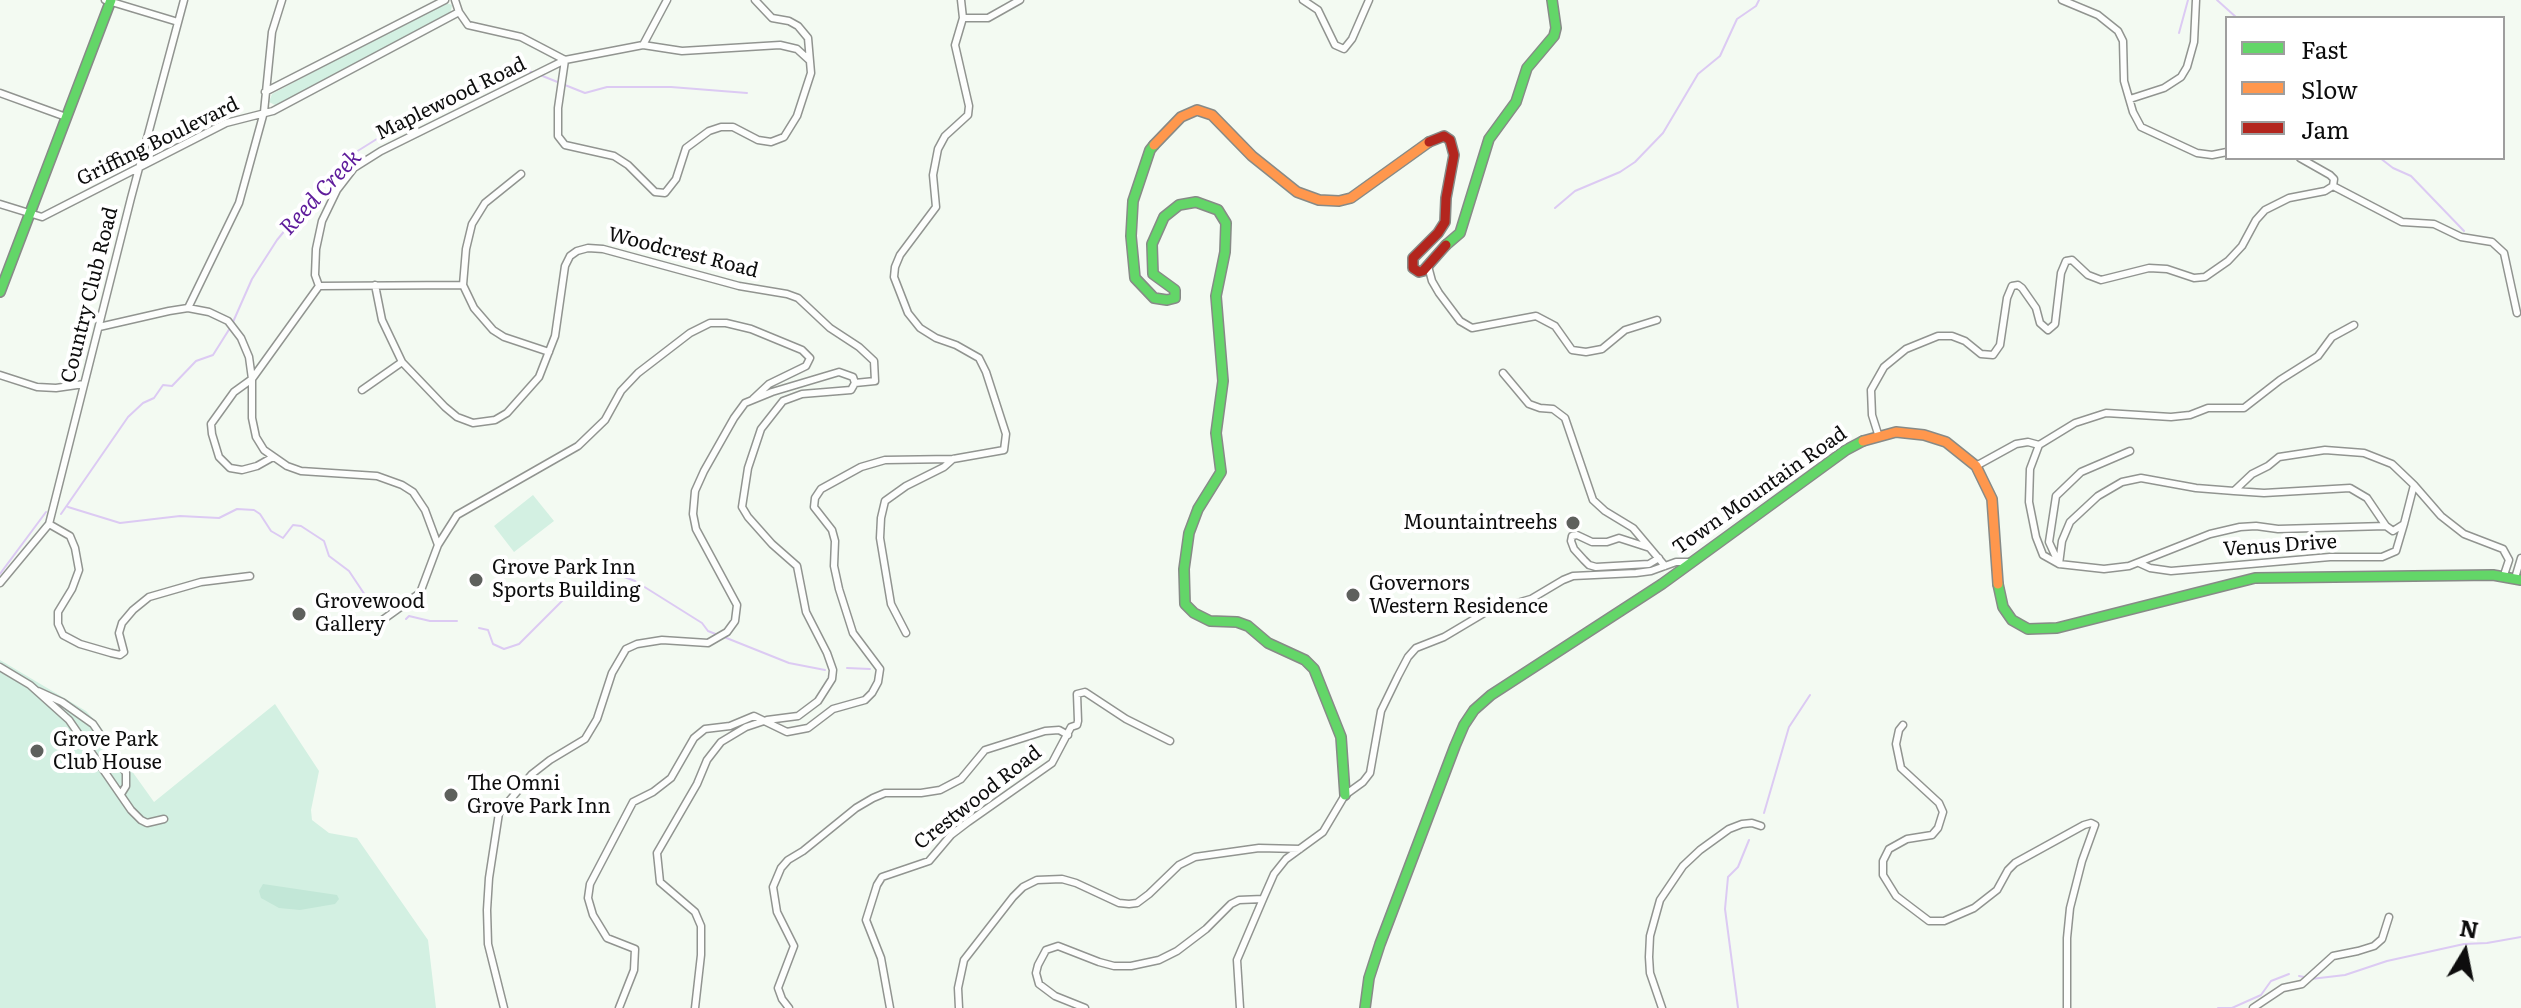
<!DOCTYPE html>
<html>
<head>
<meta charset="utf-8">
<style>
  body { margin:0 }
  #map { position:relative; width:2521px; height:1008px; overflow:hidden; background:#f3faf2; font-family:Literata,serif }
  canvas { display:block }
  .legend { position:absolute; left:2225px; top:16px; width:280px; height:144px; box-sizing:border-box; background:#fff; border:2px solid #9e9e9e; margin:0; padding:10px 14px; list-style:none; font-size:24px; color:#0d0d0d }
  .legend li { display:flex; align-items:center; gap:16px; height:40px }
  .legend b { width:40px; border:2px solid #9e9e9e }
  .north { position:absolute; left:2425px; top:912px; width:80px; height:80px; -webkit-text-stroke:6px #fff; paint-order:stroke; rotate:10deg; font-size:22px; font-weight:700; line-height:32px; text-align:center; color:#0d0d0d }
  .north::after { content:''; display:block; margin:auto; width:28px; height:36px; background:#0d0d0d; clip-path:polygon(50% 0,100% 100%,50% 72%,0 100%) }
</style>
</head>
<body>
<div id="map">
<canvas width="2521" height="1008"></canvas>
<ul class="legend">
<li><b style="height:10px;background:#63d668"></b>Fast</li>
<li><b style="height:10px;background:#ff974d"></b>Slow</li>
<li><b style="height:10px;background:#b3261e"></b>Jam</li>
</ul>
<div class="north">N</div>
</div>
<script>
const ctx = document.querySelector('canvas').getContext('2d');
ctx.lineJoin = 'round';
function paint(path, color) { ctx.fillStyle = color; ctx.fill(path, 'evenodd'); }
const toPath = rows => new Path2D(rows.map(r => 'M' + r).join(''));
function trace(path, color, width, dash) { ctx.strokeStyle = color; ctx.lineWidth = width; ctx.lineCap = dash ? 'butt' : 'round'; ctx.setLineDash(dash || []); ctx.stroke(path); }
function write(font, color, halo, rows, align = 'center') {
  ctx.font = font + ' Literata,serif'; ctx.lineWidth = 8; ctx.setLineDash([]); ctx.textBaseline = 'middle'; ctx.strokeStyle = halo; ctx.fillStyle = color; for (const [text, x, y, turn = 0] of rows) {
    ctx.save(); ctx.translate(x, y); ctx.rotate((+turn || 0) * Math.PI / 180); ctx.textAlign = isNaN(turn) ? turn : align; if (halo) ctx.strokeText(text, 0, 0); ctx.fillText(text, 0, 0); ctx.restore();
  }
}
const green = toPath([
  [443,2,452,5,450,15,277,106,269,102,272,94],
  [533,495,554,521,514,552,494,526],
  [0,660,86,711,99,725,154,802,275,704,319,771,311,810,312,820,329,833,357,838,428,940,436,1008,0,1008]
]);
const forest = toPath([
  [263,884,337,895,339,899,335,904,300,910,279,908,261,898,259,891]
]);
const stream = toPath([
  [2217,0,2237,18],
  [2179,33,2188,0],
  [540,75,585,93,607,87,671,87,747,93],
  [2380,158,2393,168,2411,176,2464,231],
  [1555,208,1575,191,1620,172,1635,162,1663,133,1698,74,1720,56,1737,19,1756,6,1759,0],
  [233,322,252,279,277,240,327,179,356,152,412,117,429,112,473,90,495,76,523,69,534,73],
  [68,507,120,523,180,516,219,518,237,509,254,510,260,514,271,531,283,538,293,525,301,526,324,541,329,556,349,571,373,607,384,609],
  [61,514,128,417,143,403,154,398,163,385,172,386,196,361,213,355,230,328],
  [0,574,46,512],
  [406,619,409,616,430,621,457,621],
  [479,628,488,630,493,644,504,649,519,644,563,600,589,577,599,572,619,575,635,581,702,623,708,631,718,635],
  [724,637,789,663,825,670],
  [847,668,870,669],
  [1764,813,1789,727,1810,695],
  [2299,976,2304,977],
  [2311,979,2345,975,2387,961,2464,944,2487,943,2521,937],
  [1738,1008,1725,909,1728,877,1738,867,1749,840],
  [2218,1008,2232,1008,2261,995,2271,981,2289,974]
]);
const street = toPath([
  [105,0,178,22],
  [455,0,459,12,468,25,521,37,565,60,643,45,682,51,780,45,797,49,809,60],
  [1303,0,1318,10,1335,45,1344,49,1352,39,1369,0],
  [2062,0,2098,15,2118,31,2123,41,2124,81,2133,112,2141,127,2197,153,2212,155,2227,152],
  [963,18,988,18,1020,0],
  [643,45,667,0],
  [265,92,445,0],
  [0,93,66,117],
  [2130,99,2164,88,2181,77,2187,67,2194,42,2196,0],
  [2300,158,2330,175,2334,179,2333,186],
  [521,174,485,203,472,224,466,249,463,285,474,308,493,330,504,337,549,352],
  [2333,186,2402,222,2434,224,2461,237,2492,242,2504,253,2517,313],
  [0,204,42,217,226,123,273,111,459,12],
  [1428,266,1432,281,1439,293,1460,321,1472,328,1536,316,1555,326,1572,350,1586,352,1602,349,1625,330,1657,320],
  [375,285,382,320,402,362,445,407,457,417,473,423,495,420,507,413,539,377,555,336,565,266,570,256,577,251,588,248,603,249,739,286,787,294,798,298,830,328,859,347,874,361,875,381,855,383],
  [319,286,463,285],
  [188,308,239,203,264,112,272,32,282,0],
  [99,327,169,311,188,308,209,312,228,321,241,338,249,357,252,379,252,418,256,437,264,450,287,466,301,471,377,476,402,485,413,492,425,510,438,545],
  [1503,373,1529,404,1540,408,1553,409,1565,418,1593,500,1605,511,1633,528,1665,566],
  [0,375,37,387,56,388,84,384],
  [362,390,402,362],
  [1878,434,1872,415,1871,390,1884,367,1906,349,1938,336,1952,336,1965,341,1981,354,1993,355,2000,345,2007,298,2012,286,2018,285,2022,288,2036,308,2040,323,2048,330,2055,324,2061,273,2066,261,2072,260,2088,275,2101,280,2149,268,2167,269,2194,278,2205,277,2228,261,2242,246,2256,220,2265,210,2289,198,2325,191,2333,186],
  [2039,445,2030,469,2029,502,2036,537,2043,555,2059,564,2062,541,2070,522,2098,496,2122,482,2141,478,2196,488,2234,491,2252,474,2268,466,2279,457,2325,450,2364,453,2392,464,2414,485,2441,516,2464,534,2503,549,2509,560,2504,575],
  [2039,445,2075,423,2106,413,2171,417,2190,415,2208,408,2244,408,2280,380,2318,356,2332,337,2354,325],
  [2130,451,2081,472,2056,496,2049,542,2059,564,2104,569,2129,566,2210,534,2240,527,2256,526,2278,529,2386,526],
  [273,457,257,466,242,470,230,468,219,457,212,434,211,424,234,392,252,379,319,286,315,275,316,249,322,221,337,190,354,168,381,151,565,60,558,108,558,136,565,145,614,156,628,165,655,192,665,193,676,179,686,148,709,131,721,127,733,127,758,140,771,142,784,137,797,116,811,73,808,38,798,26,789,21,772,18,755,0],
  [1976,466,2016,444,2028,442,2039,445],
  [2234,491,2264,493,2350,488,2367,498,2386,526,2393,531,2404,524,2414,485],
  [49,524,70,536,75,548,79,570,72,589,58,612,58,624,63,635,80,644,111,653,120,655,124,652,119,633,122,623,133,610,149,597,201,582,250,576],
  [1650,548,1619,538,1607,542,1592,542,1577,535,1572,536,1571,541,1574,549,1584,560,1589,565,1596,567,1649,564,1659,558],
  [2139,563,2150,568,2171,571,2330,557,2382,557,2396,551,2404,524],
  [2515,578,2521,558],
  [0,583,49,524,131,198,184,0],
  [377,624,420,593,438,545,457,515,578,446,605,420,621,391,638,373,690,333,710,323,726,323,751,329,802,350,810,358,806,366,769,384,753,399],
  [906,633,891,604,880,538,881,518,885,501,906,486,944,467,953,459],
  [0,667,30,685,69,720,131,810,141,820,147,823,164,819],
  [38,691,62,702,93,724,126,773,126,786,121,794],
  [1903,725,1899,730,1896,744,1901,768,1939,803,1943,812,1938,828,1932,835,1907,839,1889,849,1883,861,1883,875,1896,896,1929,921,1944,921,1974,908,1997,890,2008,870,2015,863,2084,825,2091,823,2095,825,2082,861,2070,908,2067,938,2067,1008],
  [504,1008,488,944,487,910,489,878,499,813,532,774,550,760,585,739,597,719,612,673,626,649,637,644,662,640,708,643,727,632,735,621,737,605,696,529,693,514,695,491,704,471,734,418,745,403,772,392,839,372,853,377,855,383],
  [619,1008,634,970,635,949,607,938,593,915,588,898,590,884,633,802,653,792,671,778,694,738,705,729,730,726,754,716,787,732,808,728,833,709,865,700,872,693,878,682,880,669,853,633,839,589,834,566,835,541,832,530,814,507,815,498,821,489,861,467,885,460,953,459,1004,450,1006,434,986,372,979,358,956,345,936,338,920,328,908,313,894,277,895,267,900,255,936,207,933,175,938,149,945,136,968,115,969,106,955,45,963,18,961,0],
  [695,1008,701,955,701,926,695,912,660,882,657,853,697,784,707,760,721,742,746,727,767,720,798,716,818,701,832,679,833,670,827,653,806,612,797,566,772,544,748,517,742,507,748,468,761,429,783,401,802,394,851,390,855,383],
  [789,1008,782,999,778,988,794,946,777,912,773,887,781,868,788,860,803,851,856,808,873,798,885,793,921,793,940,790,961,779,985,750,1045,731,1059,730,1068,735],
  [890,1008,881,958,866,920,877,885,882,877,929,861,951,835,968,822,1052,763,1071,727,1077,725,1078,721,1077,694,1085,692,1126,719,1170,741],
  [959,1008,958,988,964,960,1013,897,1023,887,1037,880,1062,879,1076,883,1119,903,1129,904,1137,903,1149,894,1179,865,1195,857,1259,848,1300,849],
  [1085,1008,1055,996,1039,984,1036,973,1038,965,1046,950,1058,946,1099,962,1114,966,1131,966,1159,960,1177,951,1206,929,1231,904,1239,900,1263,899,1274,874,1286,859,1323,832,1345,795,1363,782,1370,773,1381,711,1398,676,1408,657,1416,648,1444,637,1486,612,1531,599,1563,580,1573,576,1636,573,1651,571,1676,562,1691,562],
  [1240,1008,1237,960,1263,899],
  [1662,1008,1650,973,1649,957,1650,936,1660,900,1683,866,1700,850,1729,829,1742,824,1752,823,1761,826],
  [2253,1008,2283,988,2302,984,2333,956,2358,951,2374,946,2382,939,2389,917]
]);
const fast = toPath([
  [1154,145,1150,150,1133,201,1131,236,1135,278,1154,298,1167,300,1175,298,1175,290,1153,274,1152,244,1164,217,1179,205,1196,202,1218,210,1226,223,1225,252,1216,296,1223,381,1216,433,1221,472,1198,509,1189,533,1184,569,1185,604,1194,613,1210,621,1237,622,1248,626,1268,643,1305,660,1314,669,1341,737,1345,795],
  [1446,245,1460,233,1489,139,1516,102,1527,68,1554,36,1556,28,1552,0],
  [0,292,111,0],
  [1998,584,2003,607,2012,620,2028,629,2057,628,2255,578,2493,575,2521,580],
  [1365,1008,1369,978,1380,944,1455,746,1464,725,1474,710,1491,695,1662,584,1846,450,1863,441]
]);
const slow = toPath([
  [1154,145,1181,117,1197,110,1212,115,1252,156,1297,192,1319,200,1339,201,1351,198,1429,142],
  [1863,441,1896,432,1924,435,1946,442,1976,466,1992,499,1998,584]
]);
const jam = toPath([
  [1429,142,1444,136,1450,140,1454,155,1446,198,1445,222,1438,233,1413,258,1413,268,1419,272,1423,271,1446,245]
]);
const markers = [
  [1573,523,8,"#5e605d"],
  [476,580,8,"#5e605d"],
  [1353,595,8,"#5e605d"],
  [299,614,8,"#5e605d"],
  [37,751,8,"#5e605d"],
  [451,795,8,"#5e605d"]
];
const streetNames = [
  ["Maplewood Road",451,99,-26],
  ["Griffing Boulevard",158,142,-26],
  ["Woodcrest Road",683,253,14],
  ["Country Club Road",90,295,-76],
  ["Town Mountain Road",1760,491,-35],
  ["Venus Drive",2280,546,-4],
  ["Crestwood Road",978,798,-38]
];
const poiNames = [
  ["Mountaintreehs",1557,523,"right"],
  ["Grove Park Inn",492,568],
  ["Sports Building",492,591],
  ["Governors",1369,584],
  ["Western Residence",1369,607],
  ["Grovewood",315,602],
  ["Gallery",315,625],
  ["Grove Park",53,740],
  ["Club House",53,763],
  ["The Omni",467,784],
  ["Grove Park Inn",467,807]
];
const waterNames = [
  ["Reed Creek",321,193,-47]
];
paint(green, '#d3f0e2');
paint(forest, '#c2e7d7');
trace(stream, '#dccaf3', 2);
trace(street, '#919490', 9);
trace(fast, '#878a87', 12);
trace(slow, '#878a87', 12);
trace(jam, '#878a87', 12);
trace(street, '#fdfefd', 6);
trace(fast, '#63d668', 9);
trace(slow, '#ff974d', 9);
trace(jam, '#b3261e', 9);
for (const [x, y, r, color] of markers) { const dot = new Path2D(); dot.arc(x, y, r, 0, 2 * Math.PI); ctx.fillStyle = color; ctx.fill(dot); trace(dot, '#fff', 3); }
write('20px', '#0d0d0d', '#fff', streetNames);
write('20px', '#0d0d0d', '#fff', poiNames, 'left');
write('italic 22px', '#5e1b9b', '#fff', waterNames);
</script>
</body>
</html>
